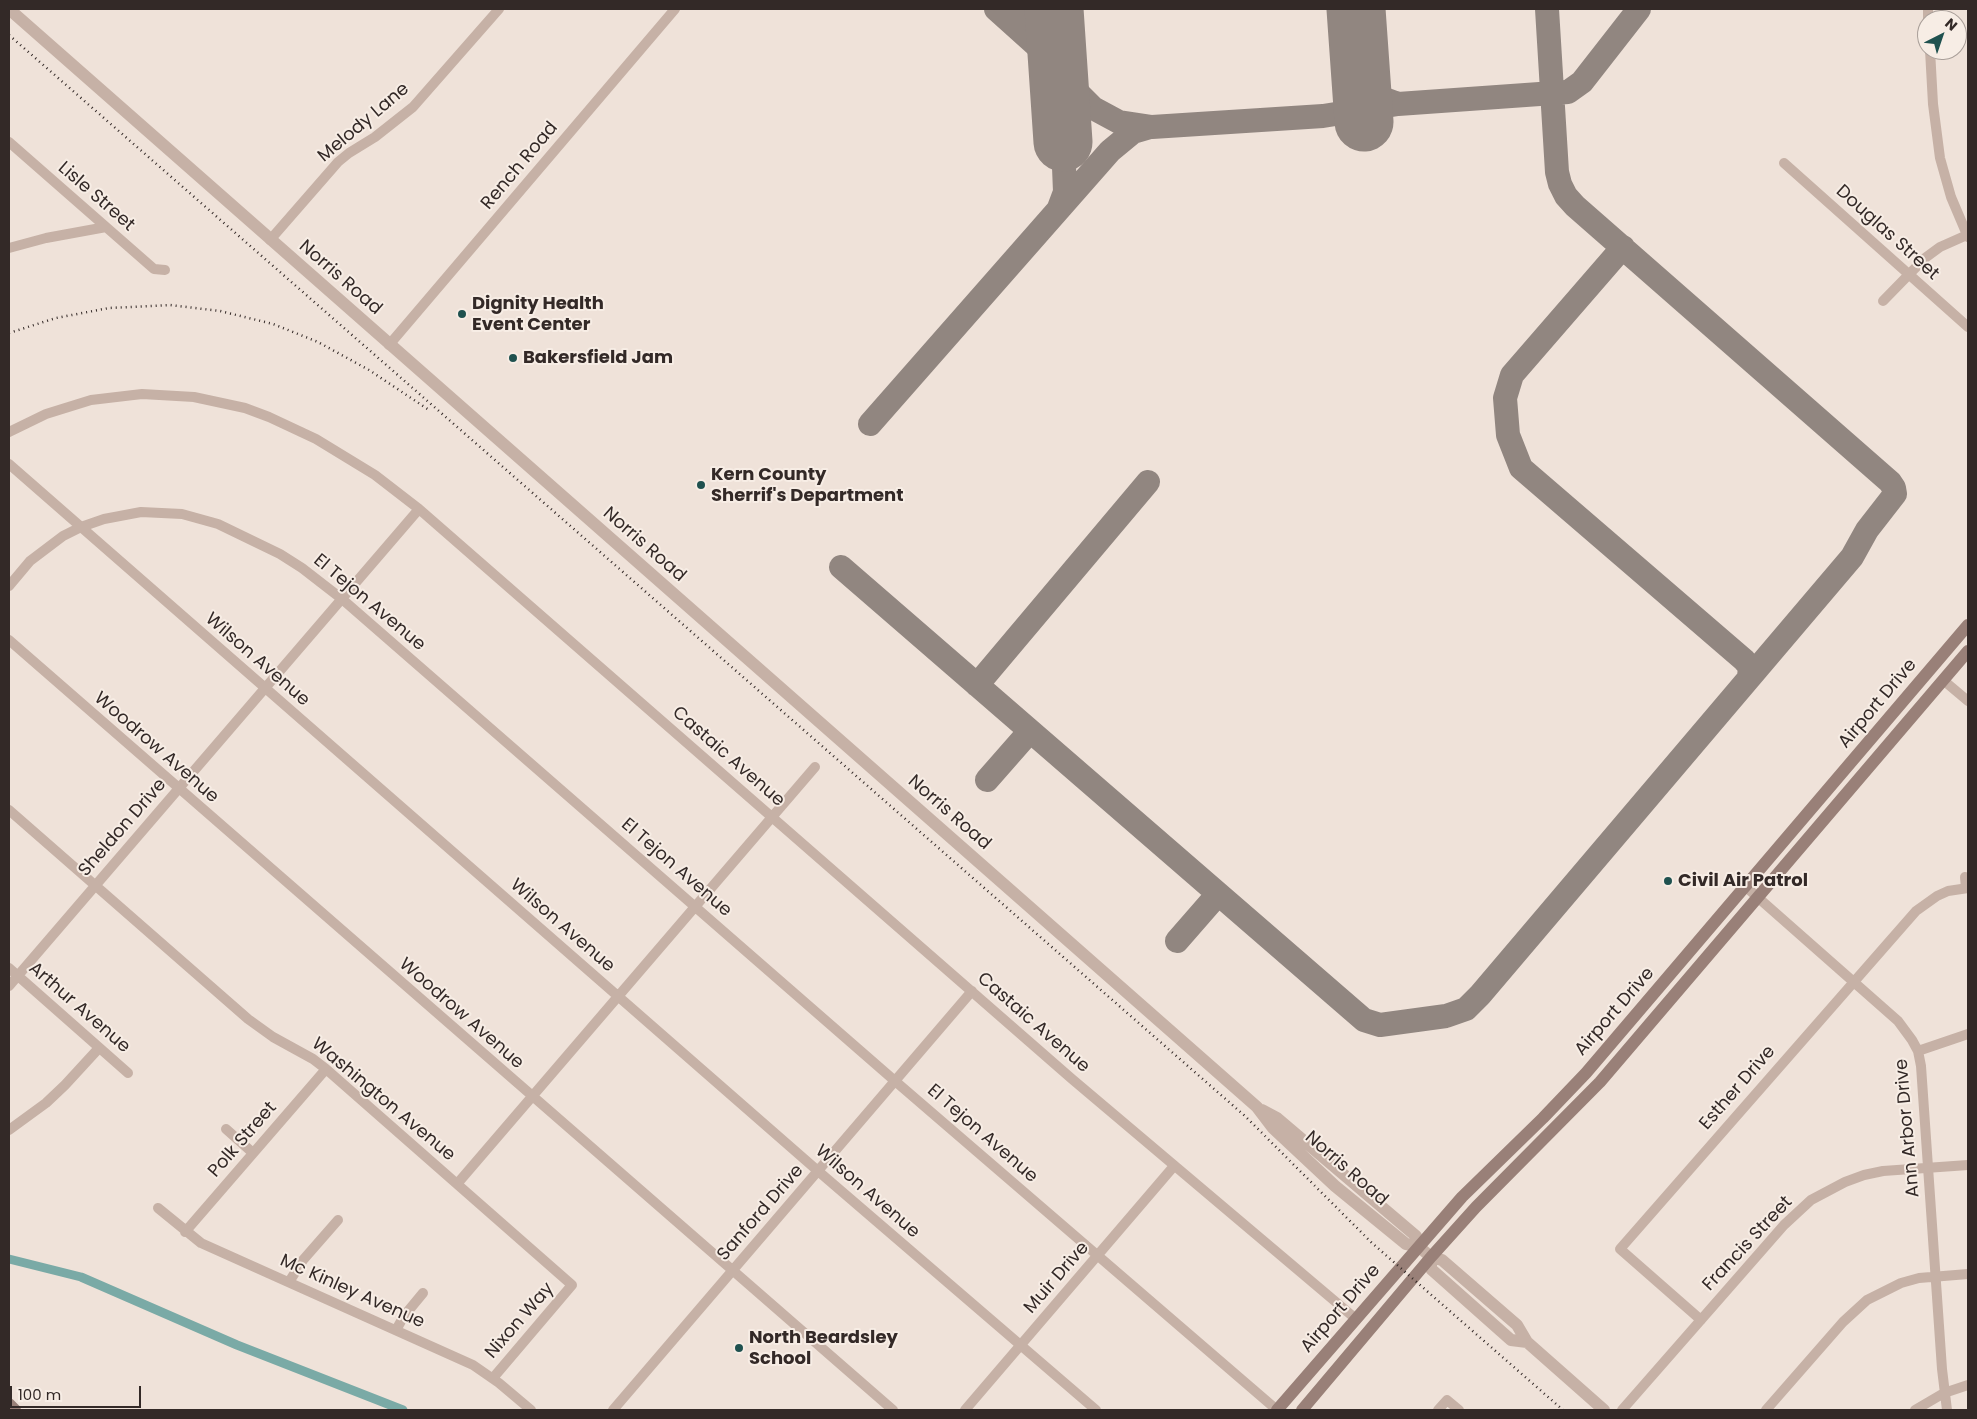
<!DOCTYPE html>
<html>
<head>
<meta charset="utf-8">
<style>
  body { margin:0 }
  #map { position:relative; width:1977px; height:1419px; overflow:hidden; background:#efe2d9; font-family:Poppins,sans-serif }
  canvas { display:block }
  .frame { position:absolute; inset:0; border:10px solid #332927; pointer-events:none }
  .north { position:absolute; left:1917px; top:10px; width:50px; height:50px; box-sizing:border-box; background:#f7ede5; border:1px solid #a99f99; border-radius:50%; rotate:41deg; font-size:14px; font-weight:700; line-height:20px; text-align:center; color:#332927 }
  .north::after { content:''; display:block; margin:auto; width:18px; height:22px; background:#1f514f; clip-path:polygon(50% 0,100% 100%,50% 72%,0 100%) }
  .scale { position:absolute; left:10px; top:1386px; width:131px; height:22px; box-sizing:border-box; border:2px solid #332927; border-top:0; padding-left:6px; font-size:15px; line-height:18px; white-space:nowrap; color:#332927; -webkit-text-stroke:4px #f7ede5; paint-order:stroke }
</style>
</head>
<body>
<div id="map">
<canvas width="1977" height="1419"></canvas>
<div class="frame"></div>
<div class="north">N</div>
<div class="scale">100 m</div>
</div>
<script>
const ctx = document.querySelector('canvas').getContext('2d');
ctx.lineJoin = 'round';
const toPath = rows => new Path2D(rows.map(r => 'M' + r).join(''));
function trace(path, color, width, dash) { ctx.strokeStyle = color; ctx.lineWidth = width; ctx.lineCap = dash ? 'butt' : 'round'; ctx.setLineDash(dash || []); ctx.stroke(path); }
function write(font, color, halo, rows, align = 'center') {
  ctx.font = font + ' Poppins,sans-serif'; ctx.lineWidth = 4; ctx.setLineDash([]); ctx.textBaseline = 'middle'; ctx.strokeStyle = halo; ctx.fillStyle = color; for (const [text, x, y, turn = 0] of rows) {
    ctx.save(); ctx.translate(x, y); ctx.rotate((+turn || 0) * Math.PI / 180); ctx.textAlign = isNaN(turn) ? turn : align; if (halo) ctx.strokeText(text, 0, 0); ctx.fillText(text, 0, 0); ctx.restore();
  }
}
const canal = toPath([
  [9,1259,81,1277,237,1345,403,1410]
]);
const taxiway = toPath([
  [996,9,1055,62,1077,92,1093,108,1119,122,1152,127,1323,116,1398,104,1379,97,1370,90,1365,81,1362,67,1358,14],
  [998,9,1010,11,1026,9],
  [1057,9,1060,53,1066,73],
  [1398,104,1568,92,1582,82,1639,9],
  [1059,208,1065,192,1063,142],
  [1623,247,1512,375,1505,398,1508,435,1521,468,1744,660,1750,667,1749,677],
  [870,424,1110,151,1133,132,1150,127],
  [841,567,1364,1020,1380,1025,1446,1016,1466,1009,1480,995,1852,557,1867,530,1895,494,1894,488,1890,482,1575,206,1566,196,1560,184,1557,172,1547,9],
  [977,685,1148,482],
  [987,780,1030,731],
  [1177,941,1218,894]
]);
const runway = toPath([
  [1054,9,1063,142],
  [1356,9,1364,122]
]);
const minor = toPath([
  [1928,9,1928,20],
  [1930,50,1933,104,1940,158,1951,197,1968,237],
  [9,142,154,269,165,270],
  [1784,163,1968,327],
  [270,240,338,162,349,153,375,137,413,107,499,9],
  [9,248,46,238,106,227],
  [1883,301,1925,258,1940,247,1967,235],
  [389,345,675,9],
  [9,432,46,414,91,400,142,394,194,397,245,408,269,417,316,439,375,475,419,509,1072,1079,1356,1319],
  [9,464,818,1171,1096,1410],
  [9,586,30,561,63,536,81,527,104,519,141,512,182,514,218,524,280,554,302,568,342,599,895,1081,1277,1410],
  [9,640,893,1410],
  [1943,680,1968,701],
  [9,810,248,1019,273,1037,313,1059,326,1069,572,1285,493,1378],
  [1965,877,1966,888],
  [1746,887,1898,1021,1912,1040,1918,1051,1921,1066,1942,1369,1947,1410],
  [9,968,128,1073],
  [9,986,419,509],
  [1918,1051,1968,1034],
  [226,1129,253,1153],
  [9,1130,46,1103,65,1085,99,1048],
  [457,1184,815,767],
  [158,1208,201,1243,473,1365,499,1383,531,1410],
  [185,1232,326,1069],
  [289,1282,303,1260,338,1220],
  [1701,1320,1620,1249,1916,911,1937,896,1948,891,1968,888],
  [396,1330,404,1316,423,1293],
  [613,1410,972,991],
  [965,1410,1174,1166],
  [1438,1410,1447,1400,1459,1410],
  [1622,1410,1784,1225,1811,1200,1845,1182,1864,1175,1883,1171,1968,1165],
  [1766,1410,1843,1322,1867,1300,1901,1283,1919,1278,1968,1274],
  [1915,1410,1944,1393,1968,1385]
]);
const tertiary = toPath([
  [9,9,1257,1107,1273,1128,1335,1186,1406,1244,1418,1246,1431,1257,1442,1260,1517,1325,1527,1342,1604,1410],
  [1262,1110,1277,1118,1416,1236,1418,1246],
  [1431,1257,1431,1269,1511,1340,1527,1342]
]);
const secondary = toPath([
  [9,1404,15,1410],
  [1277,1410,1462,1197,1543,1118,1586,1073,1968,625],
  [1302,1410,1431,1257,1476,1207,1600,1082,1968,651]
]);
const rail = toPath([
  [9,35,1245,1116,1372,1243,1563,1410],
  [9,333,56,318,109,308,170,305,220,311,273,324,318,342,369,370,429,410]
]);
const markers = [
  [462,314,5,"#1f514f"],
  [513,358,5,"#1f514f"],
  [701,485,5,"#1f514f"],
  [1668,881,5,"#1f514f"],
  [739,1348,5,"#1f514f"]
];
const streetNames = [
  ["Melody Lane",364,123,-40],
  ["Rench Road",520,166,-50],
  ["Lisle Street",96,197,41],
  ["Douglas Street",1887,233,42],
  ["Norris Road",340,278,41],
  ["Norris Road",644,545,41],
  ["El Tejon Avenue",369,603,40],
  ["Wilson Avenue",257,660,41],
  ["Airport Drive",1878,704,-50],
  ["Woodrow Avenue",156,748,41],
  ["Castaic Avenue",728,757,41],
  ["Norris Road",949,813,41],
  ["Sheldon Drive",123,828,-49],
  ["El Tejon Avenue",676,868,41],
  ["Wilson Avenue",562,926,41],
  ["Arthur Avenue",79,1008,41],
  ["Airport Drive",1615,1012,-49],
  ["Woodrow Avenue",461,1014,41],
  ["Castaic Avenue",1033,1023,41],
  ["Esther Drive",1738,1088,-49],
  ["Washington Avenue",383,1100,40],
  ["Ann Arbor Drive",1908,1128,-95],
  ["El Tejon Avenue",982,1134,41],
  ["Polk Street",243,1140,-49],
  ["Norris Road",1346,1169,41],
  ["Wilson Avenue",867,1192,41],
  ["Sanford Drive",761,1213,-49],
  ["Francis Street",1748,1244,-47],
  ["Muir Drive",1057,1278,-49],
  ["Mc Kinley Avenue",352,1292,24],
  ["Airport Drive",1341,1309,-49],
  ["Nixon Way",520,1321,-49]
];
const poiNames = [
  ["Dignity Health",472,304],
  ["Event Center",472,325],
  ["Bakersfield Jam",523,358],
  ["Kern County",711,475],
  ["Sherrif's Department",711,496],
  ["Civil Air Patrol",1678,881],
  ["North Beardsley",749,1338],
  ["School",749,1359]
];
trace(canal, '#7aaaa6', 9);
trace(taxiway, '#918680', 24);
trace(runway, '#918680', 59);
trace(minor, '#c6b1a6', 10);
trace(tertiary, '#c6b1a6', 12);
trace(secondary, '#998078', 12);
trace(rail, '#332927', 2.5, [1, 4]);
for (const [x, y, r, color] of markers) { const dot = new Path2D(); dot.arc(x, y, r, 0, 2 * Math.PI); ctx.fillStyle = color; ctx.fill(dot); trace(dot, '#f7ede5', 2); }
write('18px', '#332927', '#f7ede5', streetNames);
write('bold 18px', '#332927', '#f7ede5', poiNames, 'left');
</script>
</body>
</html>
